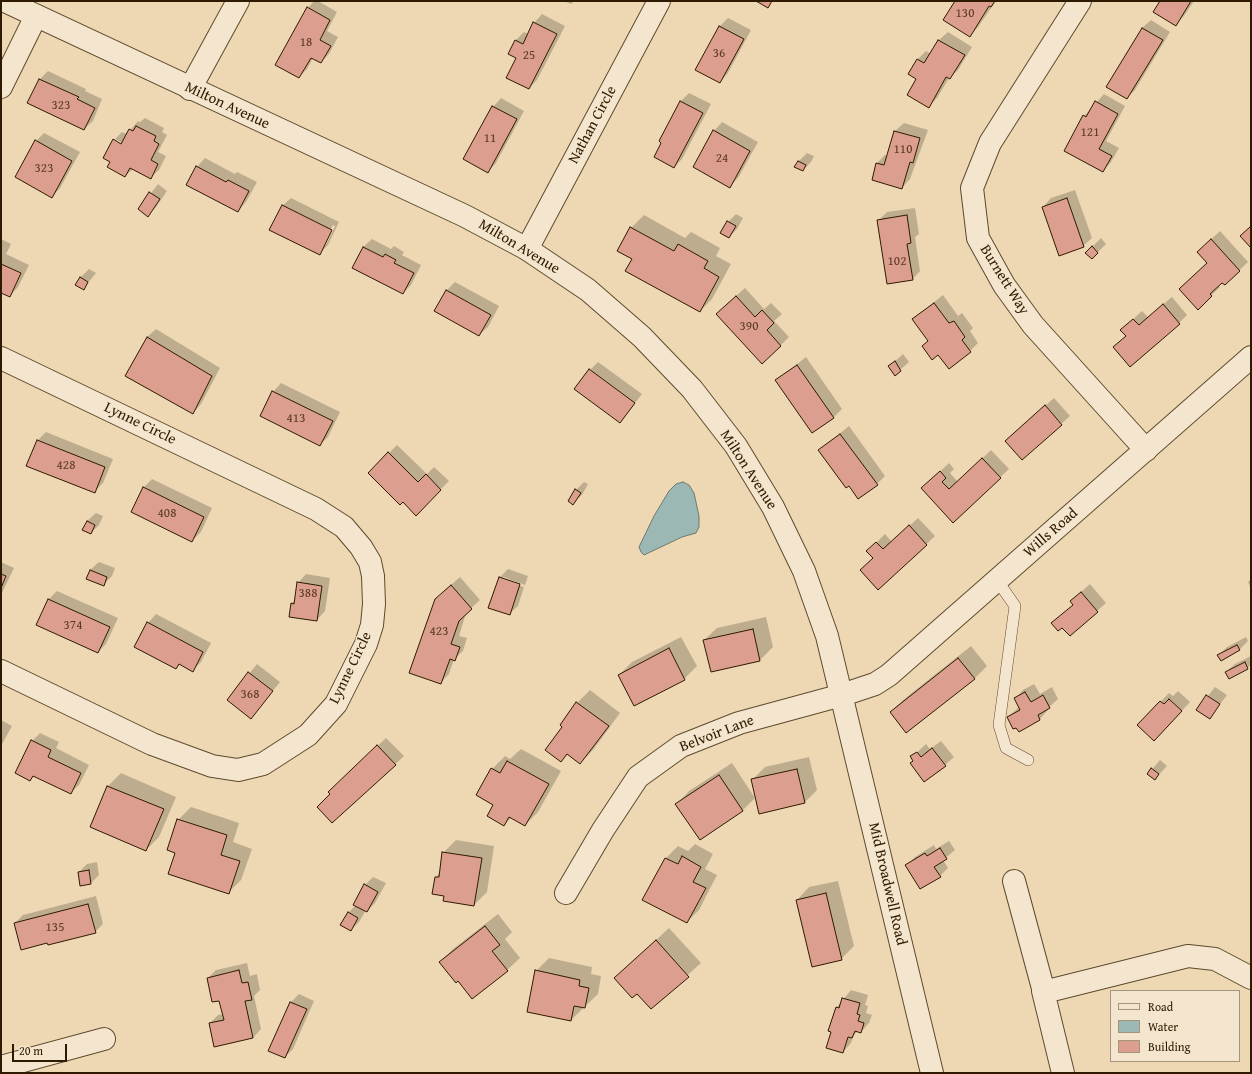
<!DOCTYPE html>
<html>
<head>
<meta charset="utf-8">
<style>
  body { margin:0 }
  #map { position:relative; width:1252px; height:1074px; overflow:hidden; background:#eed8b3; font-family:"Gentium Book Plus",serif }
  canvas { display:block }
  .frame { position:absolute; inset:0; border:2px solid #2e1a00; pointer-events:none }
  .legend { position:absolute; left:1110px; top:990px; width:130px; height:72px; box-sizing:border-box; background:#f4e6ce; border:1px solid #a5947c; margin:0; padding:5px 7px; list-style:none; font-size:12px; color:#2e1a00 }
  .legend li { display:flex; align-items:center; gap:8px; height:20px }
  .legend b { width:20px; border:1px solid #a5947c }
  .scale { position:absolute; left:12px; top:1044px; width:55px; height:18px; box-sizing:border-box; border:2px solid #2e1a00; border-top:0; padding-left:5px; font-size:12px; line-height:14px; white-space:nowrap; color:#2e1a00; -webkit-text-stroke:3px #f4e6ce; paint-order:stroke }
</style>
</head>
<body>
<div id="map">
<canvas width="1252" height="1074"></canvas>
<div class="frame"></div>
<ul class="legend">
<li><b style="height:5px;background:#f4e6ce"></b>Road</li>
<li><b style="height:11px;background:#9bb8b4"></b>Water</li>
<li><b style="height:11px;background:#dc9e8e"></b>Building</li>
</ul>
<div class="scale">20 m</div>
</div>
<script>
const ctx = document.querySelector('canvas').getContext('2d');
ctx.lineJoin = 'round';
function paint(path, color) { ctx.fillStyle = color; ctx.fill(path, 'evenodd'); }
const toPath = rows => new Path2D(rows.map(r => 'M' + r).join(''));
function trace(path, color, width, dash) { ctx.strokeStyle = color; ctx.lineWidth = width; ctx.lineCap = dash ? 'butt' : 'round'; ctx.setLineDash(dash || []); ctx.stroke(path); }
function write(font, color, halo, rows, align = 'center') {
  ctx.font = font + ' "Gentium Book Plus",serif'; ctx.lineWidth = 3; ctx.setLineDash([]); ctx.textBaseline = 'middle'; ctx.strokeStyle = halo; ctx.fillStyle = color; for (const [text, x, y, turn = 0] of rows) {
    ctx.save(); ctx.translate(x, y); ctx.rotate((+turn || 0) * Math.PI / 180); ctx.textAlign = isNaN(turn) ? turn : align; if (halo) ctx.strokeText(text, 0, 0); ctx.fillText(text, 0, 0); ctx.restore();
  }
}
const water = toPath([
  [683,482,689,485,694,493,699,516,699,527,696,533,682,537,644,555,641,552,639,547,654,516,669,491,676,484,683,482]
]);
const shadow = toPath([
  [314,1,318,1,337,12,327,31,338,37,329,54,321,62,313,58,307,69,299,77,308,8],
  [564,1,574,1,571,4],
  [956,1,996,1,978,27,970,36],
  [1161,1,1194,1,1184,16,1176,24],
  [542,14,565,26,537,80,529,88,517,58,509,54,516,40,524,32,528,34,534,23],
  [728,18,751,30,728,73,720,82,697,70,720,26],
  [1151,20,1170,32,1135,90,1127,98,1142,28],
  [948,32,972,47,958,70,949,78,937,98,928,107,917,79,918,59,926,51,931,54,939,40],
  [48,71,86,89,85,91,102,99,93,121,84,129,29,103,40,79],
  [689,93,711,104,682,159,674,167,663,142,660,141,681,101],
  [1104,94,1125,106,1106,141,1119,148,1111,162,1103,171,1065,151,1084,116],
  [501,98,524,111,496,163,487,172,493,107],
  [145,118,164,128,162,132,167,135,158,152,166,156,159,170,150,178,133,169,125,176,112,162,114,140,122,132,127,134,138,121,140,122],
  [115,139,126,145,125,147,115,142],
  [722,122,758,142,738,178,730,186,714,131],
  [904,123,928,130,910,179,902,188,873,179,877,163,885,155,888,156,895,131],
  [44,133,80,152,60,188,52,197,36,141],
  [807,153,814,156,811,162,803,170,799,161],
  [205,158,235,174,237,172,257,182,246,202,238,211,197,167],
  [158,184,167,191,156,207,148,215,139,209],
  [1075,190,1092,238,1083,246,1043,207,1051,198],
  [291,198,339,222,328,245,320,253,282,206],
  [333,225,335,226,326,245,323,245],
  [915,208,919,234,915,237,920,271,912,280,879,220,887,212],
  [736,214,743,218,737,229,729,237,728,222],
  [644,215,685,238,691,232,720,248,716,256,731,264,712,299,700,311,631,228],
  [1220,231,1248,262,1225,284,1222,281,1218,285,1220,287,1198,308,1208,263,1206,244],
  [1101,238,1106,244,1092,258,1086,253],
  [1,239,11,244,6,254,29,265,18,287,10,296,1,291],
  [372,239,391,249,394,246,404,252,402,255,421,265,411,285,403,293,363,247],
  [89,269,96,273,84,288,80,278],
  [455,282,499,306,488,327,479,335,435,311,447,290],
  [745,288,764,309,771,303,782,314,774,321,789,337,780,346,726,305],
  [943,295,958,316,962,313,973,328,970,331,978,343,970,351,913,319],
  [1172,297,1187,315,1179,323,1127,336,1130,322,1142,311,1148,317],
  [156,329,220,368,201,404,193,413,127,375,147,337],
  [903,354,909,362,900,370,890,366],
  [806,357,842,409,834,417,777,380],
  [598,362,642,394,620,422,590,370],
  [281,383,340,412,328,437,320,445,273,392],
  [1054,398,1070,416,1022,459,1006,441],
  [849,426,885,476,877,484,849,485,820,450],
  [46,432,113,459,103,483,95,491,38,440],
  [397,445,427,474,434,467,449,481,416,514,369,473],
  [991,450,1009,469,953,522,931,480,949,463,954,469,950,473,958,482],
  [152,479,212,508,201,532,192,541,143,488],
  [584,482,588,484,582,495,573,503,576,490],
  [96,513,103,516,99,525,91,533,83,530,87,521],
  [918,518,935,536,879,589,874,558,868,551,885,534,892,542],
  [1,562,14,568,1,595],
  [99,562,115,568,112,576,103,585,87,578,90,570],
  [508,569,528,576,525,585,503,577,503,579,524,587,518,606,509,614,499,578],
  [306,574,330,578,325,611,317,620,292,603,295,600,298,583],
  [460,577,480,600,466,613,459,636,467,638,463,651,454,659,449,674,440,683,444,591],
  [1251,579,1251,589,1248,582],
  [1090,584,1106,603,1070,635,1063,626,1053,623,1074,604,1071,601],
  [57,591,118,618,106,644,98,652,38,624,49,599],
  [156,614,211,643,201,662,193,670,180,664,176,668,135,647,148,623],
  [766,617,773,647,760,660,711,670,704,640,717,628],
  [681,637,697,666,684,679,619,675,632,662],
  [1246,637,1248,641,1240,649,1219,655,1227,647],
  [971,646,987,666,974,679,891,712,903,700],
  [1251,656,1251,664,1248,668,1229,677,1226,672,1235,664],
  [257,664,280,682,251,718,228,700],
  [1034,684,1040,694,1052,687,1058,699,1047,709,1048,710,1040,719,1019,730,1008,717,1019,707,1015,699,1023,690],
  [1215,687,1227,695,1210,718,1197,710],
  [590,690,620,713,593,750,580,763,568,754,561,760,563,727,577,703],
  [1178,691,1190,702,1162,732,1138,725,1169,693,1173,696],
  [1,720,12,726,1,746],
  [40,733,59,742,56,748,89,765,79,785,70,793,35,775,30,780,32,741],
  [386,738,404,756,347,810,331,794,337,784],
  [941,741,954,757,945,765,914,760,912,757,926,744,930,749],
  [521,749,561,771,538,812,525,825,512,817,504,825,494,804,492,769,505,756,510,759],
  [809,757,817,790,804,803,752,780,765,767],
  [1160,760,1167,766,1155,779,1148,774],
  [732,763,755,798,742,811,677,804,689,791],
  [121,773,176,797,159,837,146,850,91,827,108,786],
  [191,807,239,823,233,842,252,849,241,880,229,892,176,852,178,820],
  [456,840,494,846,487,892,474,905,445,895,436,877,440,872,443,853],
  [949,841,955,850,943,860,948,868,940,876,907,865,915,857,934,845,936,849],
  [695,844,713,854,705,869,717,875,699,910,687,922,644,899,666,858,678,846,688,851],
  [97,862,99,875,91,883,79,872,87,864],
  [373,877,386,883,375,903,367,911,366,910,359,922,351,930,342,924,349,912,356,905,365,885],
  [838,881,854,946,841,959,797,900,809,887],
  [96,896,103,924,95,932,48,942,15,923,23,915],
  [498,914,512,932,505,939,520,958,507,970,458,979,440,962,453,949],
  [669,928,701,963,651,1008,637,993,615,978],
  [549,958,592,967,591,974,601,976,598,994,571,1020,536,971],
  [247,963,250,976,257,974,260,990,254,996,261,1029,253,1038,210,1023,218,1015,223,1014,220,1000,208,978,216,970],
  [851,990,868,995,865,1005,868,1006,866,1013,872,1015,869,1023,861,1032,858,1031,854,1035,851,1043,843,1052,832,1032,837,1007],
  [299,994,314,1001,293,1049,285,1057,270,1050,291,1002],
  [433,1072,433,1073,417,1073]
]);
const building = toPath([
  [756,1,772,1,768,8,756,1],
  [955,1,995,1,991,7,989,6,970,37,943,20,955,1],
  [1160,1,1191,1,1176,26,1153,12,1160,1],
  [307,7,330,20,320,40,331,46,321,63,311,58,299,78,275,65,307,7],
  [533,22,557,34,529,89,506,78,516,58,508,54,515,40,523,44,533,22],
  [719,26,744,39,720,83,695,70,719,26],
  [1142,28,1163,40,1127,99,1106,87,1142,28],
  [938,40,965,55,950,79,946,77,929,108,907,95,916,79,908,74,917,59,924,63,938,40],
  [39,79,79,97,77,99,95,108,84,130,27,103,39,79],
  [680,101,703,113,674,168,654,157,661,143,659,141,680,101],
  [1095,101,1118,114,1099,149,1112,156,1103,172,1064,151,1083,115,1086,117,1095,101],
  [492,106,517,119,488,173,463,159,492,106],
  [136,126,156,136,154,141,159,144,151,160,158,164,151,179,130,168,125,177,107,167,110,162,103,158,113,139,121,144,129,129,133,131,136,126],
  [713,130,750,151,730,188,693,167,713,130],
  [894,131,920,138,913,163,910,162,902,189,872,180,876,163,884,165,894,131],
  [35,140,72,161,52,198,15,177,35,140],
  [798,161,806,165,803,171,794,167,798,161],
  [196,166,226,182,228,180,249,191,238,212,186,185,196,166],
  [149,192,160,199,148,217,138,209,149,192],
  [1067,198,1084,247,1059,256,1042,207,1067,198],
  [282,205,332,230,320,255,269,230,282,205],
  [907,215,911,243,907,244,913,280,887,284,877,220,907,215],
  [727,221,736,226,729,238,720,233,727,221],
  [1251,226,1251,248,1240,236,1251,226],
  [630,227,674,251,678,244,708,261,704,268,719,277,700,312,625,271,632,259,617,251,630,227],
  [1211,239,1240,271,1225,285,1222,283,1210,294,1212,296,1198,310,1179,289,1207,263,1197,252,1211,239],
  [1092,246,1098,253,1092,259,1085,253,1092,246],
  [363,247,383,257,385,254,396,260,394,263,414,273,403,294,352,268,363,247],
  [1,264,21,273,10,297,1,293,1,264],
  [80,277,88,282,84,290,75,285,80,277],
  [446,290,491,315,479,336,434,311,446,290],
  [736,296,755,317,762,310,774,323,767,330,781,346,762,364,716,314,736,296],
  [934,303,949,323,954,321,965,337,962,340,971,352,949,369,938,355,932,360,922,346,928,341,912,319,934,303],
  [1163,304,1180,324,1130,367,1113,347,1126,336,1120,330,1133,319,1139,325,1163,304],
  [147,337,212,376,193,414,125,376,147,337],
  [895,361,901,371,895,376,888,366,895,361],
  [797,365,834,418,812,433,775,380,797,365],
  [589,369,635,403,620,423,574,389,589,369],
  [272,391,333,421,320,446,260,416,272,391],
  [1045,405,1062,425,1022,460,1005,441,1045,405],
  [840,434,878,485,858,499,849,486,846,488,818,450,840,434],
  [37,440,105,467,95,493,26,466,37,440],
  [388,452,418,482,426,474,441,490,416,516,403,502,400,505,368,473,388,452],
  [982,458,1001,478,953,523,921,488,940,471,946,478,942,482,949,489,982,458],
  [143,487,204,517,192,542,131,512,143,487],
  [575,489,581,493,573,505,568,501,575,489],
  [87,521,95,525,91,534,82,530,87,521],
  [909,525,927,545,878,590,860,570,873,558,866,551,876,542,883,549,909,525],
  [90,570,107,577,104,586,86,579,90,570],
  [1,574,6,576,1,588,1,574],
  [499,577,520,584,510,615,488,608,499,577],
  [297,582,322,586,317,621,289,617,291,603,294,604,297,582],
  [451,585,472,609,459,621,451,644,460,647,455,661,450,659,441,684,409,673,435,599,451,585],
  [1081,592,1098,612,1070,636,1062,628,1058,631,1051,623,1073,605,1070,601,1081,592],
  [48,599,110,627,98,653,36,625,48,599],
  [147,622,203,652,193,672,179,664,176,669,134,647,147,622],
  [753,629,760,661,711,672,703,640,753,629],
  [1237,645,1240,650,1221,661,1217,655,1237,645],
  [669,648,685,680,634,706,618,675,669,648],
  [958,658,975,679,906,733,890,712,958,658],
  [1245,662,1248,669,1229,679,1225,672,1245,662],
  [248,672,273,691,251,719,227,700,248,672],
  [1025,692,1031,702,1043,695,1050,708,1038,715,1040,720,1019,732,1016,728,1013,729,1007,717,1020,710,1014,698,1025,692],
  [1206,695,1220,704,1210,719,1196,710,1206,695],
  [1169,699,1182,711,1154,741,1137,725,1160,701,1164,704,1169,699],
  [576,702,609,726,580,764,567,754,561,762,545,750,562,727,560,725,576,702],
  [31,740,51,750,48,757,81,773,71,794,33,776,30,781,15,773,31,740],
  [377,745,396,765,332,823,317,807,330,794,328,792,377,745],
  [932,748,946,766,924,782,910,763,913,761,910,756,917,752,921,757,932,748],
  [507,761,549,784,525,826,509,817,504,826,487,816,493,805,476,795,491,768,500,773,507,761],
  [1151,768,1159,774,1155,780,1147,774,1151,768],
  [797,769,805,803,759,814,751,779,797,769],
  [719,775,743,811,700,840,675,804,719,775],
  [107,786,164,809,146,851,90,827,107,786],
  [177,819,227,835,221,855,240,861,229,894,168,874,175,853,167,850,177,819],
  [940,848,947,859,934,867,941,877,920,889,905,865,925,853,927,856,940,848],
  [442,852,482,858,474,906,443,901,444,896,432,894,435,877,439,877,442,852],
  [682,856,701,867,693,882,706,888,687,923,642,900,665,858,678,864,682,856],
  [89,870,91,884,80,886,78,872,89,870],
  [364,884,378,892,367,912,353,905,364,884],
  [826,893,842,960,812,967,796,900,826,893],
  [88,904,96,933,48,945,47,943,21,950,14,923,88,904],
  [348,912,358,918,351,931,340,925,348,912],
  [485,926,500,945,492,951,508,971,472,999,458,981,456,983,439,962,485,926],
  [656,940,689,977,651,1009,637,994,632,998,614,978,656,940],
  [239,970,242,983,248,982,252,1000,245,1001,253,1038,214,1047,209,1023,224,1020,219,1001,212,1002,207,978,239,970],
  [535,970,580,980,579,986,589,988,585,1008,574,1006,571,1021,527,1012,535,970],
  [842,998,860,1003,857,1014,860,1015,858,1021,864,1023,861,1033,855,1031,852,1038,848,1037,843,1053,826,1048,831,1032,828,1031,836,1007,839,1008,842,998],
  [290,1002,307,1009,285,1058,268,1051,290,1002]
]);
const service = toPath([
  [997,580,1015,606,999,725,1006,748,1028,760]
]);
const minor = toPath([
  [1080,1,990,143,972,188,978,238,1004,285,1033,325,1146,450],
  [1,87,36,16],
  [190,89,238,1],
  [527,249,659,1],
  [1,358,316,509,344,527,361,547,370,562,373,576,374,604,372,625,366,644,336,704,308,735,263,764,238,770,212,766,152,744,1,671],
  [1014,881,1044,992,1188,956,1215,959,1251,978],
  [566,893,603,830,638,777,681,746,739,723,842,695],
  [1043,991,1063,1073],
  [1,1067,104,1039]
]);
const tertiary = toPath([
  [5,1,465,216,527,249,588,290,642,337,692,389,736,446,773,507,804,571,827,636,932,1073],
  [842,695,875,684,889,675,1251,357]
]);
const numberNames = [
  ["130",965,14],
  ["18",306,43],
  ["36",719,54],
  ["25",529,56],
  ["323",61,106],
  ["121",1090,133],
  ["11",490,139],
  ["110",903,150],
  ["24",722,159],
  ["323",44,169],
  ["102",897,262],
  ["390",749,327],
  ["413",296,419],
  ["428",66,466],
  ["408",167,514],
  ["388",308,594],
  ["374",73,626],
  ["423",439,632],
  ["368",250,695],
  ["135",55,928]
];
const streetNames = [
  ["Milton Avenue",227,106,25],
  ["Nathan Circle",593,125,-62],
  ["Milton Avenue",519,247,31],
  ["Burnett Way",1004,280,58],
  ["Lynne Circle",140,424,26],
  ["Milton Avenue",748,470,57],
  ["Wills Road",1051,533,-41],
  ["Lynne Circle",351,668,-64],
  ["Belvoir Lane",717,734,-21],
  ["Mid Broadwell Road",887,884,77]
];
paint(water, '#9bb8b4');
trace(water, '#6f796c', 1);
paint(shadow, '#0003');
paint(building, '#dc9e8e');
trace(building, '#2e1a00', 1);
trace(service, '#5e4a2d', 12);
trace(minor, '#5e4a2d', 24);
trace(tertiary, '#5e4a2d', 24);
trace(service, '#f4e6ce', 11);
trace(minor, '#f4e6ce', 22);
trace(tertiary, '#f4e6ce', 22);
write('13px', '#5a3b24', null, numberNames);
write('15px', '#2e1a00', '#f4e6ce', streetNames);
</script>
</body>
</html>
